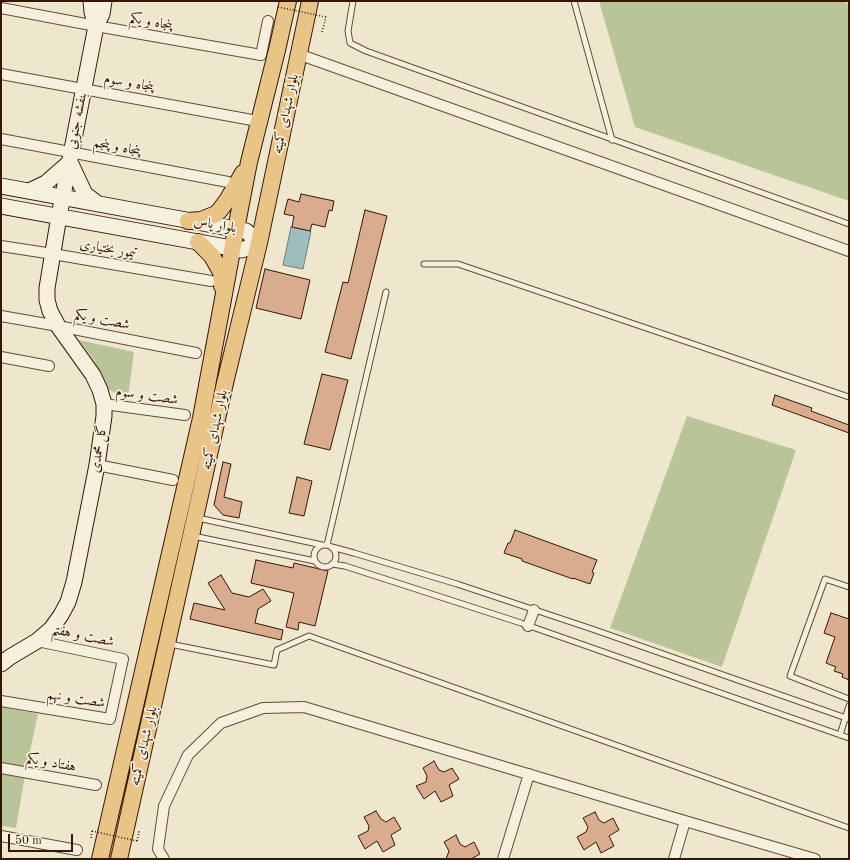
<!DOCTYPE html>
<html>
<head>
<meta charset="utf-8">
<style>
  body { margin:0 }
  #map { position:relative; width:850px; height:860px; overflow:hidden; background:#efe7cd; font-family:"Old Standard TT",serif }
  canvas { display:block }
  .frame { position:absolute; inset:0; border:2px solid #361707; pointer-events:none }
  .scale { position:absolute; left:8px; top:834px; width:65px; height:18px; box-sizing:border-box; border:2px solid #361707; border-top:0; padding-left:5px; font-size:12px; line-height:14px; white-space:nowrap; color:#361707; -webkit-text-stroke:3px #f5efde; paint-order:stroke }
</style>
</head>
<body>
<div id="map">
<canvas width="850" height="860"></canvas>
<div class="frame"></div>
<div class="scale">50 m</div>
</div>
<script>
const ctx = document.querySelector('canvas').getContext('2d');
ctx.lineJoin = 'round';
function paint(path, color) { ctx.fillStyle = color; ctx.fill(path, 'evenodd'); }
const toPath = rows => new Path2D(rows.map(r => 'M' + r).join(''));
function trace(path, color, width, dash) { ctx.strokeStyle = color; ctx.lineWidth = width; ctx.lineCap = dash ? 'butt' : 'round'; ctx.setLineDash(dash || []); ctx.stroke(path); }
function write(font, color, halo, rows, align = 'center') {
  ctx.font = font + ' "Old Standard TT",Amiri,serif'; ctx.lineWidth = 3.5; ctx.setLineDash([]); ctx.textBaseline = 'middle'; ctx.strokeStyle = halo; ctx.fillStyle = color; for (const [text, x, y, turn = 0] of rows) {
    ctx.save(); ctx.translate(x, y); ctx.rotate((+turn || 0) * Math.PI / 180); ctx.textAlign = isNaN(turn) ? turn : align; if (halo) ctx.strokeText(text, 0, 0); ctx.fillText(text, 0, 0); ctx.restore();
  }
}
const green = toPath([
  [599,1,846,1,846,3,849,4,849,201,635,127],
  [79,340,134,352,128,398,109,390,93,359],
  [687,416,796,450,722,667,610,628],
  [1,707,38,714,26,769,16,828,1,826]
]);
const water = toPath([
  [291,227,311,231,303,269,283,265,291,227]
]);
const building = toPath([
  [301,194,334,201,332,211,329,210,325,227,312,224,310,231,292,227,294,216,284,214,288,199,299,202,301,194],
  [365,210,387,216,351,359,325,352,343,282,348,283,365,210],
  [265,269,310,280,301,319,256,308,265,269],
  [322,374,348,380,330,450,304,444,322,374],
  [775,395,812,408,811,411,849,425,849,433,772,405,775,395],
  [223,462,231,464,224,497,242,502,239,518,223,515,214,505,223,462],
  [297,477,312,481,304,516,289,513,297,477],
  [515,530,597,560,592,572,594,573,590,584,573,578,573,579,522,561,522,559,504,553,508,543,510,543,515,530],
  [256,560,293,568,294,563,328,571,315,626,299,622,298,630,286,627,294,593,251,583,256,560],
  [221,575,232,593,249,597,263,589,271,601,258,609,255,623,283,630,281,640,190,619,194,603,225,610,208,583,221,575],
  [831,613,849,619,849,680,842,677,843,674,834,671,836,667,826,663,835,637,824,633,831,613],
  [434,761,439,770,444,772,452,768,459,779,449,785,453,796,441,802,435,791,424,799,416,786,426,782,427,776,423,768,434,761],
  [376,811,381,819,386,822,394,817,401,829,391,835,395,845,383,852,377,841,365,849,358,836,368,831,369,826,364,817,376,811],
  [595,812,599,820,604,823,613,818,619,830,609,836,614,846,601,853,596,842,584,850,577,837,586,832,588,827,583,818,595,812],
  [456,835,460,844,465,847,474,842,480,854,471,859,446,859,449,851,444,842,456,835]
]);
const path = toPath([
  [322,32,326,17],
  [92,831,91,838,93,838],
  [137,841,139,832,137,831]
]);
const lane = toPath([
  [353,1,348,31,350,43,366,51,849,224],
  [574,1,612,140],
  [424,264,458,264,849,397],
  [198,518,322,545],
  [193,536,315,561],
  [327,545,386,292],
  '314 556a11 11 0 1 1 22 0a11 11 0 1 1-22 0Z',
  [332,547,354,553,457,584,592,629,849,719],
  [332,564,345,566,521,623,849,738],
  [849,587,825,579,790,676,849,699],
  [170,644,274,665,277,650,309,636,849,828],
  [840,735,849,706]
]);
const street = toPath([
  [1,8,96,26,261,55,268,21],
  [298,54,849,251],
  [1,74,252,120],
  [1,139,228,182],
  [1,246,53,254,211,281],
  [1,316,58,326,196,353],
  [1,357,49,366],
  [104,404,185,415],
  [97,465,173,480],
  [528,626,534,610],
  [1,701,110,719,123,659,37,641],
  [1,768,96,785],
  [1,836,77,850],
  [164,859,158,849,164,806,188,755,221,723,263,708,304,707,685,821,815,859],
  [503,859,529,774],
  [674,859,685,821]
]);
const secondary = toPath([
  [91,1,92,12,96,26],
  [1,186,246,231,259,243,242,250,1,206],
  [29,191,46,183,70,162,85,194,98,204],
  [1,664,10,657,37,641,51,629,61,615,68,602,74,582,97,465,104,416,104,404,100,390,93,375,58,326,50,311,47,300,47,288,59,216,96,26,102,14,104,1]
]);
const primary = toPath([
  [188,221,201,220,216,214,220,210,228,199,243,173],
  [198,242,212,256,221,272,222,286],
  [100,859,201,418,236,229,249,162,277,50,288,1],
  [119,859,225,383,259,243,310,1]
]);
const pathBridge = toPath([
  [278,7,326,17],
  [92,831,137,841]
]);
const streetNames = [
  ["پنجاه و یکم",151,22,10],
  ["پنجاه و سوم",129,83,10],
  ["بلوار شهدای کمیته",286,114,-78],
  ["بنفشه جنوبی",77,121,-79],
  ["پنجاه و پنجم",117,147,11],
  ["بلوار یاس",215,225,10],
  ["تیمور بختیاری",108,249,10],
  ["شصت و یکم",102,320,11],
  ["شصت و سوم",147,396,8],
  ["بلوار شهدای کمیته",215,430,-78],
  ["گل محمدی",99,449,-81],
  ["شصت و هفتم",83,636,12],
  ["شصت و نهم",76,699,9],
  ["بلوار شهدای کمیته",144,746,-77],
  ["هفتاد و یکم",51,763,10]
];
paint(green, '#b9c598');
paint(water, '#9cbebf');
trace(water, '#737b75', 1);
paint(building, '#d9ac8e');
trace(building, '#361707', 1);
trace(lane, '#644b38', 7);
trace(street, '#644b38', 12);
trace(secondary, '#361707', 17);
trace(primary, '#361707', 18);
trace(path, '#361707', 1.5, [1, 2]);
trace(lane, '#f5efde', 5);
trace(street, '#f5efde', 10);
trace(secondary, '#f5efde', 15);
trace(primary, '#e8c486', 16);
trace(pathBridge, '#361707', 1.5, [1, 2]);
write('14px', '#361707', '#f5efde', streetNames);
</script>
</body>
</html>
